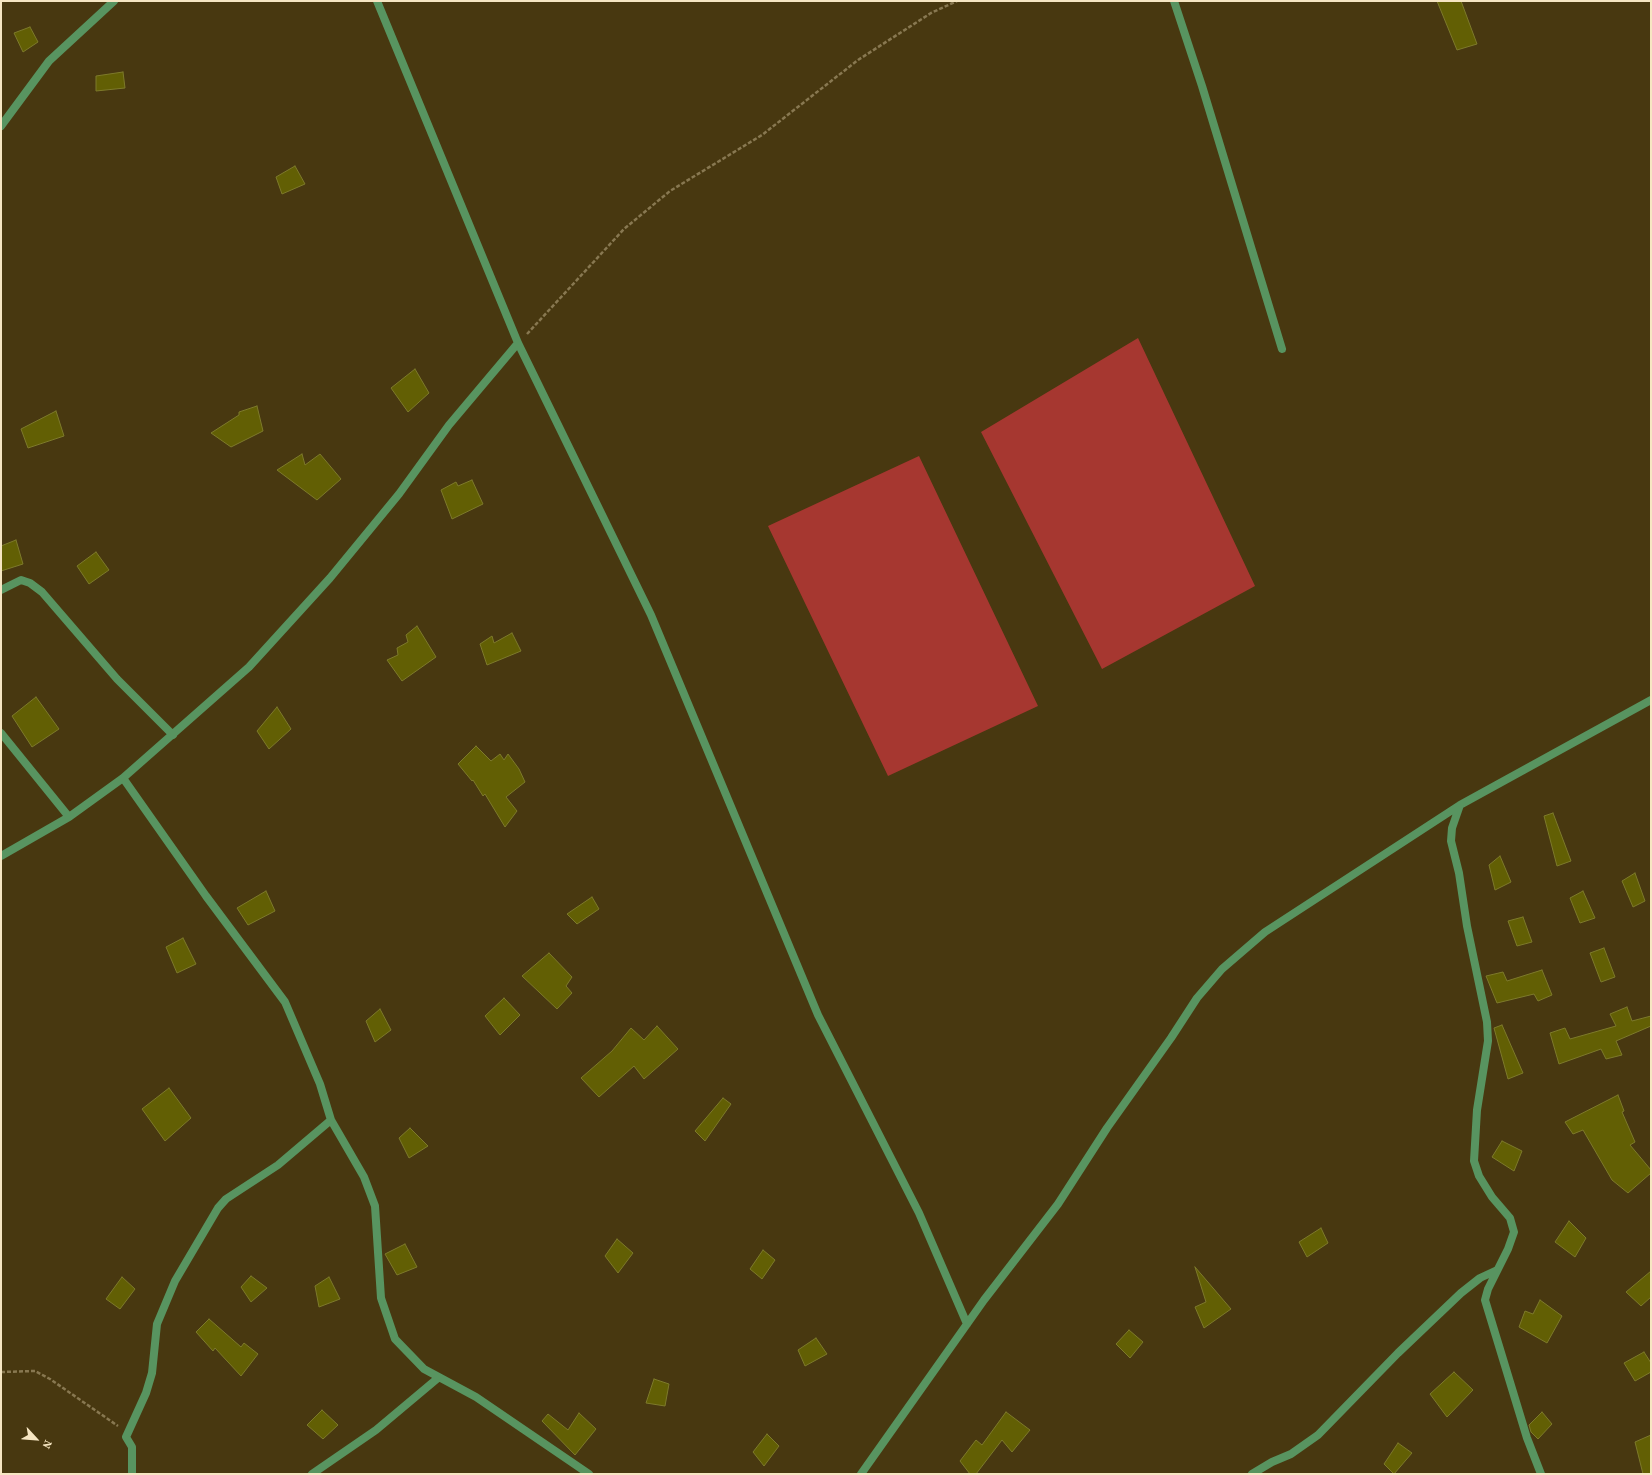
<!DOCTYPE html>
<html>
<head>
<meta charset="utf-8">
<style>
  body { margin:0 }
  #map { position:relative; width:1652px; height:1475px; overflow:hidden; background:#483810; font-family:"Source Serif 4",serif }
  canvas { display:block }
  .frame { position:absolute; inset:0; border:2px solid #f6e6c2; pointer-events:none }
  .north { position:absolute; left:16px; top:1419px; width:40px; height:40px; -webkit-text-stroke:3px #483810; paint-order:stroke; rotate:116deg; font-size:11px; font-weight:700; line-height:16px; text-align:center; color:#f6e6c2 }
  .north::after { content:''; display:block; margin:auto; width:14px; height:18px; background:#f6e6c2; clip-path:polygon(50% 0,100% 100%,50% 72%,0 100%) }
</style>
</head>
<body>
<div id="map">
<canvas width="1652" height="1475"></canvas>
<div class="frame"></div>
<div class="north">N</div>
</div>
<script>
const ctx = document.querySelector('canvas').getContext('2d');
ctx.lineJoin = 'round';
function paint(path, color) { ctx.fillStyle = color; ctx.fill(path, 'evenodd'); }
const toPath = rows => new Path2D(rows.map(r => 'M' + r).join(''));
function trace(path, color, width, dash) { ctx.strokeStyle = color; ctx.lineWidth = width; ctx.lineCap = dash ? 'butt' : 'round'; ctx.setLineDash(dash || []); ctx.stroke(path); }
const green = toPath([
  [1138,338,1255,586,1102,669,981,432],
  [919,456,1038,706,888,776,768,526]
]);
const building = toPath([
  [1437,1,1461,1,1477,44,1457,50,1437,1],
  [30,27,38,42,23,52,14,33,30,27],
  [123,72,125,88,96,91,96,76,123,72],
  [295,166,305,184,282,194,276,177,295,166],
  [415,369,429,393,408,412,391,388,415,369],
  [257,406,263,431,231,447,211,433,239,415,239,412,257,406],
  [56,411,64,436,28,448,21,429,56,411],
  [302,454,305,465,320,454,341,479,317,500,277,470,302,454],
  [472,480,483,504,452,519,441,490,456,482,458,486,472,480],
  [16,540,23,564,1,571,1,546,16,540],
  [96,552,109,570,89,584,77,566,96,552],
  [417,626,436,657,402,681,387,660,398,655,397,648,408,642,406,635,417,626],
  [512,633,521,651,487,665,480,644,492,636,494,643,512,633],
  [36,697,59,729,32,747,12,716,36,697],
  [277,707,291,729,269,749,257,731,277,707],
  [476,746,491,761,500,754,504,760,508,754,519,769,525,782,506,797,517,811,505,827,485,794,483,796,473,780,472,781,458,764,476,746],
  [1553,813,1571,861,1557,866,1544,816,1553,813],
  [1500,856,1511,882,1495,890,1489,865,1500,856],
  [1635,873,1645,901,1633,907,1622,881,1635,873],
  [266,891,275,911,248,925,237,908,266,891],
  [1583,891,1595,918,1580,923,1570,898,1583,891],
  [592,897,599,909,577,924,567,914,592,897],
  [1523,917,1532,942,1517,946,1508,921,1523,917],
  [183,938,196,964,177,973,166,947,183,938],
  [1604,948,1615,977,1601,982,1590,953,1604,948],
  [549,953,572,977,566,986,572,993,557,1009,522,976,549,953],
  [1542,970,1552,995,1538,1001,1534,994,1497,1003,1486,976,1503,972,1507,981,1542,970],
  [504,998,520,1015,500,1035,485,1016,504,998],
  [1627,1007,1632,1021,1651,1016,1651,1026,1616,1041,1622,1055,1606,1059,1601,1049,1559,1064,1550,1033,1565,1028,1570,1039,1616,1026,1610,1014,1627,1007],
  [380,1009,391,1030,375,1042,366,1021,380,1009],
  [1502,1025,1523,1073,1508,1079,1494,1028,1502,1025],
  [657,1026,678,1049,644,1079,634,1066,599,1097,581,1078,612,1051,631,1028,644,1040,657,1026],
  [169,1088,191,1118,165,1141,142,1109,169,1088],
  [1618,1095,1624,1111,1622,1112,1635,1142,1630,1145,1651,1170,1651,1173,1628,1193,1612,1180,1583,1130,1573,1134,1565,1122,1618,1095],
  [723,1098,731,1104,705,1141,695,1131,723,1098],
  [410,1128,428,1146,409,1158,399,1138,410,1128],
  [1502,1141,1522,1151,1514,1171,1492,1157,1502,1141],
  [1569,1221,1586,1238,1575,1257,1555,1242,1569,1221],
  [1321,1228,1328,1243,1307,1257,1299,1242,1321,1228],
  [617,1239,633,1253,618,1273,605,1256,617,1239],
  [405,1244,417,1267,397,1275,385,1254,405,1244],
  [763,1250,775,1260,762,1279,750,1269,763,1250],
  [1195,1267,1231,1309,1204,1328,1195,1307,1206,1302,1195,1267],
  [1651,1271,1651,1297,1641,1306,1626,1292,1651,1271],
  [251,1276,267,1288,251,1302,241,1287,251,1276],
  [122,1277,135,1289,120,1309,106,1299,122,1277],
  [329,1277,340,1299,319,1307,315,1286,329,1277],
  [1540,1300,1562,1316,1547,1343,1519,1327,1525,1311,1533,1314,1540,1300],
  [209,1319,241,1347,244,1343,258,1354,241,1376,215,1348,213,1351,196,1332,209,1319],
  [1129,1330,1143,1342,1130,1358,1116,1344,1129,1330],
  [816,1338,827,1354,805,1366,798,1350,816,1338],
  [1644,1352,1651,1363,1651,1372,1635,1381,1624,1363,1644,1352],
  [1454,1372,1473,1390,1447,1417,1430,1394,1454,1372],
  [654,1379,669,1384,665,1406,646,1403,654,1379],
  [322,1410,338,1425,323,1439,307,1425,322,1410],
  [1006,1412,1030,1430,1012,1452,1002,1440,976,1474,970,1474,960,1461,976,1440,982,1445,1006,1412],
  [1542,1412,1552,1424,1538,1439,1531,1432,1529,1425,1542,1412],
  [579,1413,596,1429,575,1455,542,1421,548,1414,568,1430,579,1413],
  [767,1434,779,1446,764,1466,753,1452,767,1434],
  [1651,1435,1651,1474,1643,1474,1635,1442,1651,1435],
  [1398,1443,1412,1453,1394,1474,1384,1464,1398,1443]
]);
const path = toPath([
  [527,334,624,229,670,191,762,135,858,60,931,13,957,1],
  [1,1372,35,1371,50,1379,118,1426]
]);
const street = toPath([
  [377,1,518,343,651,615,818,1015,919,1213,967,1324],
  [1174,1,1202,86,1282,349],
  [1,126,49,61,114,1],
  [1,590,21,580,30,583,42,592,117,679,173,735],
  [1,733,69,817],
  [123,778,206,896,285,1002,320,1084,331,1120,364,1177,375,1206,381,1298,395,1339,424,1369,476,1397,589,1474],
  [1460,805,1452,828,1451,841,1459,873,1467,926,1487,1022,1488,1041,1477,1110,1474,1161,1479,1176,1492,1197,1510,1218,1514,1232,1508,1249,1488,1289,1485,1300,1527,1438,1541,1474],
  [1,856,69,817,123,778,249,667,330,578,399,494,449,425,518,343],
  [132,1474,132,1447,126,1437,146,1393,152,1373,157,1324,175,1281,218,1208,226,1199,278,1165,331,1120],
  [312,1474,376,1430,438,1378],
  [861,1474,984,1300,1058,1204,1107,1128,1171,1038,1197,998,1222,969,1265,932,1460,805,1651,700],
  [1252,1474,1272,1462,1291,1454,1318,1435,1398,1353,1461,1293,1480,1278,1495,1271]
]);
paint(green, '#a63730');
paint(building, '#625f04');
trace(building, '#7d7a2b', 1);
trace(path, '#887851', 2.5, [4, 2]);
trace(street, '#589460', 8);
</script>
</body>
</html>
